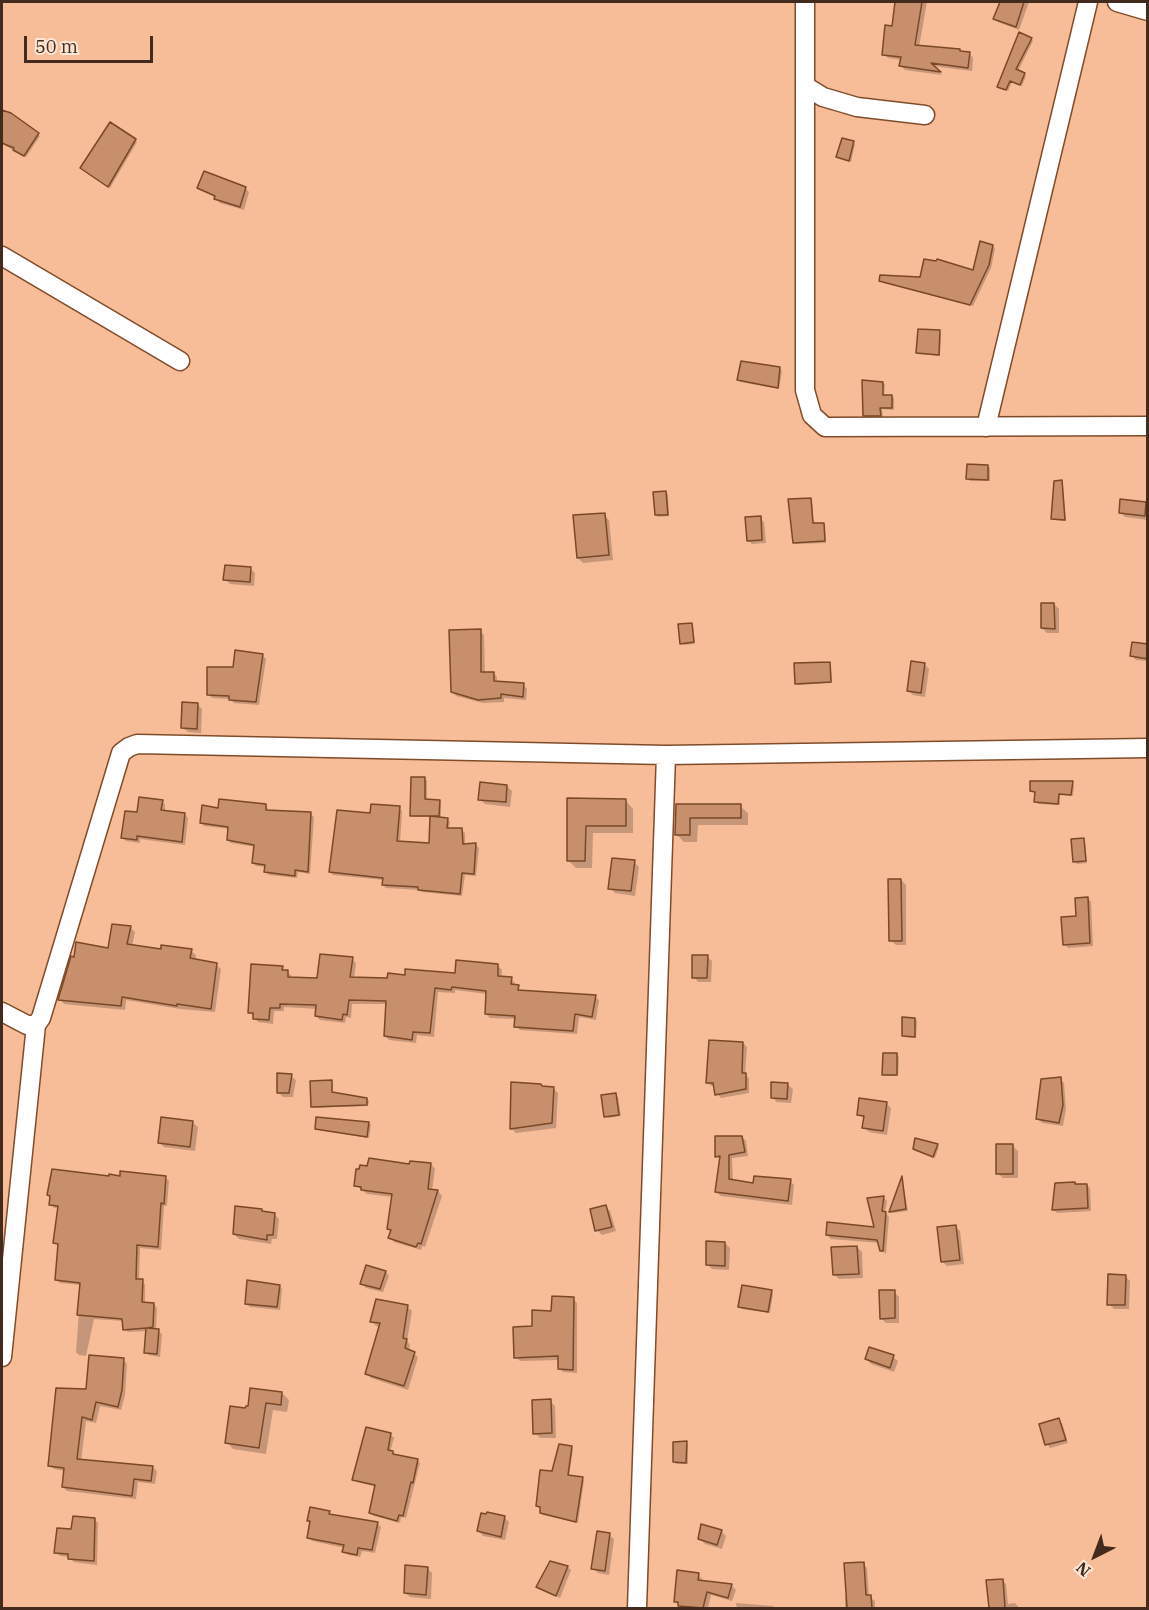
<!DOCTYPE html>
<html>
<head>
<meta charset="utf-8">
<style>
  body { margin:0 }
  #map { position:relative; width:1149px; height:1610px; overflow:hidden; background:#f7bc98; font-family:"IBM Plex Serif",serif }
  canvas { display:block }
  .frame { position:absolute; inset:0; border:3px solid #422b1c; pointer-events:none }
  .north { position:absolute; left:1065px; top:1526px; width:60px; height:60px; -webkit-text-stroke:4px #ffe6d7; paint-order:stroke; rotate:222deg; font-size:16px; font-weight:700; line-height:24px; text-align:center; color:#422b1c }
  .north::after { content:''; display:block; margin:auto; width:21px; height:27px; background:#422b1c; clip-path:polygon(50% 0,100% 100%,50% 72%,0 100%) }
  .scale { position:absolute; left:24px; top:36px; width:129px; height:27px; box-sizing:border-box; border:3px solid #422b1c; border-top:0; padding-left:8px; font-size:18px; line-height:21px; white-space:nowrap; color:#422b1c; -webkit-text-stroke:4px #ffe6d7; paint-order:stroke }
</style>
</head>
<body>
<div id="map">
<canvas width="1149" height="1610"></canvas>
<div class="frame"></div>
<div class="north">N</div>
<div class="scale">50 m</div>
</div>
<script>
const ctx = document.querySelector('canvas').getContext('2d');
ctx.lineJoin = 'round';
function paint(path, color) { ctx.fillStyle = color; ctx.fill(path, 'evenodd'); }
const toPath = rows => new Path2D(rows.map(r => 'M' + r).join(''));
function trace(path, color, width, dash) { ctx.strokeStyle = color; ctx.lineWidth = width; ctx.lineCap = dash ? 'butt' : 'round'; ctx.setLineDash(dash || []); ctx.stroke(path); }
const shadow = toPath([
  [897,2,927,2,919,47,959,50,962,53,969,53,973,58,972,71,932,66,942,75,905,70,901,66,902,60,888,58,884,54,893,28],
  [999,2,1029,2,1019,30,998,22,995,19,1001,3],
  [1031,39,1033,41,1018,71,1026,76,1022,86,1012,82,1008,91,1001,88],
  [5,113,40,136,26,157,2,144,2,122],
  [135,140,137,142,110,188,84,170],
  [853,142,855,144,851,162,840,159,838,157],
  [198,187,245,188,249,192,244,210,220,203,216,198],
  [993,246,995,249,991,268,973,306,884,283,881,280,921,278,974,272],
  [939,332,941,334,940,356,919,354,917,352],
  [780,369,782,371,779,389,741,382,739,380],
  [883,383,885,385,884,396,892,396,894,398,894,410,882,409,883,417,866,417,864,415],
  [988,466,990,468,990,481,970,481,968,479],
  [1061,482,1063,484,1066,521,1054,520,1053,519],
  [666,492,668,494,669,516,658,517,656,515],
  [810,499,812,501,814,525,823,524,825,526,826,543,796,544,794,542],
  [1146,504,1148,506,1148,520,1125,517,1120,512],
  [604,515,609,520,613,560,583,563,578,558],
  [760,518,764,522,766,543,752,544,748,540],
  [250,568,255,573,254,586,230,584,225,579],
  [1054,604,1059,609,1059,633,1047,633,1042,628],
  [691,624,693,626,695,644,684,645,682,643],
  [480,631,484,635,485,674,493,673,497,677,497,683,524,685,527,689,526,700,504,698,504,702,483,703,456,696,452,692],
  [1148,646,1148,661,1136,660,1132,656],
  [262,655,266,659,259,705,234,703,230,699,212,698,208,694,235,668],
  [829,663,831,665,832,683,798,685,796,683],
  [924,664,929,669,925,697,913,695,908,690],
  [197,704,202,709,201,733,188,732,183,728],
  [425,779,427,781,427,801,439,801,441,803,441,818,447,819,450,822,449,829,462,830,465,833,465,845,476,845,479,848,476,876,465,875,462,896,422,892,420,890,386,888,383,885,384,880,333,875,330,872,372,814,399,808,402,811,400,843,430,845,431,817,414,817,412,815],
  [1072,783,1074,785,1073,796,1060,795,1060,805,1038,804,1036,802,1036,793,1031,791],
  [507,786,512,791,510,807,485,804,480,799],
  [569,800,626,801,633,809,633,833,593,833,592,868,576,868,568,860],
  [162,801,165,805,165,812,185,815,188,818,185,845,140,839,140,843,126,841,123,838,138,814],
  [266,805,269,811,311,814,314,817,310,874,298,872,297,878,269,875,266,872,266,867,256,866,253,863,255,847,231,843,228,840,230,829,204,826,201,823,219,809],
  [677,806,740,806,748,813,748,825,698,825,697,842,684,842,676,834],
  [1083,840,1085,842,1087,863,1077,864,1075,862],
  [634,862,639,867,635,896,615,893,610,888],
  [901,880,906,885,906,945,896,945,891,940],
  [1088,898,1091,902,1093,946,1068,948,1065,944],
  [130,927,135,932,132,947,162,951,191,951,196,955,195,961,216,965,221,969,215,1012,180,1009,126,1000,125,1010,64,1004,60,999],
  [707,957,712,961,711,982,698,982,694,977],
  [352,959,356,963,354,979,389,980,406,977,456,975,498,966,502,970,501,978,511,979,515,983,515,986,522,991,595,997,599,1000,596,1020,579,1017,577,1034,520,1030,516,1026,516,1019,490,1018,486,1014,487,994,455,990,455,993,438,992,434,1037,417,1035,416,1043,389,1040,385,1036,387,1004,352,1004,351,1018,346,1017,345,1023,320,1020,316,1016,317,1009,284,1007,284,1011,274,1011,273,1024,258,1022,250,1012,282,968,292,976,292,978,319,979],
  [915,1019,917,1021,916,1038,905,1037,903,1035],
  [743,1043,747,1047,745,1075,749,1078,749,1093,721,1098,717,1094,715,1086,711,1086,707,1082],
  [897,1055,899,1057,898,1076,886,1076,884,1074],
  [291,1076,296,1080,293,1097,283,1097,278,1092],
  [1060,1079,1064,1083,1066,1109,1063,1126,1042,1123,1038,1119],
  [331,1082,333,1084,333,1094,367,1099,369,1101,368,1106,314,1108,312,1106],
  [788,1085,793,1089,791,1103,777,1102,772,1097],
  [543,1087,553,1088,558,1093,556,1128,516,1133,511,1128],
  [616,1095,618,1097,621,1116,608,1118,606,1116],
  [886,1103,891,1108,887,1135,869,1132,864,1127,864,1119,859,1114],
  [193,1123,198,1127,195,1151,164,1147,159,1142],
  [369,1123,371,1125,369,1138,319,1130,317,1128],
  [742,1137,746,1141,748,1156,732,1158,733,1181,755,1185,790,1181,794,1185,792,1205,721,1196,716,1192,721,1161,716,1156],
  [937,1145,939,1147,935,1158,915,1149],
  [1013,1146,1018,1151,1018,1178,1003,1178,998,1173],
  [431,1164,435,1169,432,1191,438,1191,442,1196,425,1247,422,1246,421,1250,394,1242,390,1237,392,1232,388,1229,393,1197,367,1194,356,1185,369,1168],
  [110,1178,165,1178,169,1181,167,1206,164,1206,161,1250,140,1248,139,1281,145,1284,145,1304,154,1304,157,1308,156,1330,162,1334,160,1357,149,1355,145,1352,148,1331,128,1332,125,1329,124,1321,94,1319,86,1356,79,1355,76,1352,81,1285,60,1283,57,1280,59,1246,55,1242,59,1208,54,1208,51,1204,52,1198,48,1195],
  [902,1178,908,1211,892,1213,890,1212],
  [1087,1185,1090,1188,1091,1211,1057,1213,1054,1210],
  [883,1197,887,1201,885,1213,889,1217,886,1254,881,1250,880,1243,831,1239,827,1235,876,1228],
  [605,1206,610,1211,616,1231,602,1235,597,1230],
  [263,1213,274,1214,279,1219,277,1239,272,1239,271,1244,239,1239,234,1234],
  [955,1226,960,1231,964,1264,947,1266,942,1261],
  [725,1243,730,1248,729,1270,712,1269,707,1264],
  [857,1247,862,1252,863,1278,839,1279,834,1274],
  [386,1272,389,1276,383,1292,366,1288,362,1284],
  [1125,1276,1130,1281,1129,1309,1114,1309,1109,1304],
  [279,1286,282,1289,280,1310,250,1307,246,1304],
  [771,1292,773,1294,770,1313,742,1309,740,1307],
  [894,1292,899,1297,899,1323,886,1323,881,1318],
  [573,1299,577,1303,577,1373,563,1372,559,1368,559,1360,520,1361,516,1357,534,1327],
  [407,1307,412,1311,407,1341,410,1345,409,1351,418,1357,408,1390,371,1378,367,1374,381,1327,376,1326,372,1322],
  [893,1357,898,1361,894,1372,871,1364,867,1359],
  [123,1360,127,1364,125,1395,121,1410,100,1406,96,1423,86,1421,81,1461,152,1467,157,1471,155,1484,138,1482,136,1499,67,1491,63,1487,65,1471,54,1469,49,1465,87,1391],
  [282,1393,289,1400,287,1412,273,1410,266,1454,233,1449,227,1442,246,1410],
  [550,1401,555,1406,556,1438,540,1438,535,1433],
  [1059,1420,1062,1423,1068,1443,1050,1448,1047,1444],
  [391,1435,394,1438,390,1452,395,1456,417,1460,420,1463,406,1518,401,1517,400,1523,374,1516,371,1513,376,1487,357,1482,354,1479],
  [686,1443,688,1445,688,1464,676,1464,674,1462],
  [571,1447,573,1449,569,1477,584,1480,578,1523,543,1515,541,1513,542,1508,537,1506,554,1473],
  [329,1512,333,1516,377,1523,381,1527,375,1553,362,1551,360,1557,348,1555,344,1551,345,1548,312,1541,309,1537,311,1522,309,1520],
  [504,1517,509,1522,505,1540,483,1536,479,1531],
  [94,1519,98,1523,97,1565,74,1562,69,1557,60,1556,56,1552],
  [721,1531,726,1536,722,1549,705,1544,700,1539],
  [609,1535,614,1539,609,1575,598,1573,593,1568],
  [551,1563,568,1567,571,1570,560,1598,538,1587],
  [863,1564,867,1568,869,1597,875,1601,875,1608,845,1608,845,1597,848,1597],
  [427,1568,432,1573,431,1599,410,1597,405,1593],
  [698,1574,702,1579,702,1582,731,1585,736,1590,732,1601,711,1595,708,1608,682,1608,675,1601],
  [1002,1580,1006,1584,1008,1604,1015,1603,1019,1608,991,1608,988,1581],
  [736,1603,773,1606,776,1608,737,1608]
]);
const building = toPath([
  [895,2,922,2,915,45,960,49,960,51,970,52,968,68,931,63,941,72,899,66,901,57,882,55,885,25,892,26,895,2],
  [1000,2,1024,2,1016,27,993,19,1000,2],
  [1019,32,1032,38,1016,69,1025,73,1020,85,1010,81,1006,90,997,87,1019,32],
  [2,110,11,113,39,133,24,156,13,150,14,148,2,143,2,110],
  [110,122,136,139,108,187,80,168,110,122],
  [842,138,854,141,849,161,836,157,842,138],
  [204,171,246,187,240,207,214,199,215,196,197,188,204,171],
  [980,241,993,245,989,265,970,305,879,281,880,275,920,277,924,259,936,261,937,259,973,270,980,241],
  [918,329,940,330,939,355,916,353,918,329],
  [741,361,780,367,778,388,737,380,741,361],
  [862,380,883,382,883,395,892,395,892,408,880,408,881,416,863,416,862,380],
  [967,464,988,465,988,480,966,479,967,464],
  [1062,480,1065,520,1051,519,1054,481,1062,480],
  [666,491,668,515,655,515,653,492,666,491],
  [811,498,813,523,824,523,825,541,793,543,788,499,811,498],
  [1120,499,1146,502,1145,516,1119,513,1120,499],
  [605,513,609,555,577,558,573,515,605,513],
  [761,516,762,540,747,541,745,517,761,516],
  [225,565,251,567,250,582,223,580,225,565],
  [1041,603,1054,603,1055,629,1041,628,1041,603],
  [692,623,694,642,680,644,678,624,692,623],
  [481,629,481,672,494,672,494,681,524,683,523,697,501,694,501,698,478,700,451,692,449,630,481,629],
  [1132,642,1148,644,1148,659,1130,656,1132,642],
  [235,650,263,654,256,702,229,700,229,696,207,695,207,667,233,667,235,650],
  [911,661,925,663,921,693,907,691,911,661],
  [830,662,831,682,795,684,794,663,830,662],
  [182,702,198,703,197,729,181,728,182,702],
  [411,777,425,777,425,799,440,800,439,816,410,816,411,777],
  [1030,781,1073,781,1071,795,1059,794,1058,804,1034,802,1035,792,1030,791,1030,781],
  [480,782,507,785,506,802,478,800,480,782],
  [139,797,163,800,161,810,185,813,182,842,137,836,137,840,121,838,125,811,137,812,139,797],
  [567,798,626,799,626,826,586,826,585,861,567,861,567,798],
  [219,799,266,804,266,810,311,812,308,872,295,870,295,876,264,872,265,865,252,863,254,845,227,840,228,827,200,823,202,805,218,808,219,799],
  [371,804,400,806,397,841,429,843,430,816,448,818,447,828,462,828,463,844,476,843,474,874,462,873,460,894,418,890,418,887,382,885,383,878,329,872,337,810,370,813,371,804],
  [676,804,741,804,741,818,690,818,690,835,675,835,676,804],
  [1084,838,1086,861,1073,862,1071,839,1084,838],
  [612,858,635,860,631,891,608,889,612,858],
  [888,879,901,879,902,941,889,941,888,879],
  [1088,897,1090,943,1063,945,1061,917,1076,916,1075,898,1088,897],
  [112,924,131,926,127,944,161,949,161,945,192,949,190,958,217,963,211,1009,177,1004,177,1006,122,997,121,1006,58,1000,71,956,74,957,76,942,108,948,112,924],
  [320,954,353,957,350,977,387,978,388,973,405,975,405,969,455,973,456,960,498,964,498,976,512,977,511,984,519,985,518,990,596,995,592,1017,575,1014,573,1031,514,1027,515,1016,485,1014,486,991,452,987,451,990,435,988,430,1033,413,1032,412,1040,384,1036,386,1001,349,1000,347,1015,343,1014,342,1020,315,1016,316,1005,280,1004,280,1008,270,1008,269,1020,253,1019,253,1013,248,1013,251,964,283,966,282,970,288,970,288,977,317,978,320,954],
  [692,955,708,955,707,978,692,978,692,955],
  [902,1017,915,1018,915,1037,902,1036,902,1017],
  [709,1040,743,1042,742,1073,746,1073,746,1089,715,1095,713,1083,706,1083,709,1040],
  [883,1053,897,1053,897,1075,882,1075,883,1053],
  [277,1073,292,1074,289,1093,277,1093,277,1073],
  [1061,1077,1063,1105,1059,1123,1036,1119,1041,1079,1061,1077],
  [332,1080,332,1092,367,1098,367,1105,311,1107,310,1081,332,1080],
  [511,1082,541,1084,542,1086,554,1087,552,1123,510,1129,511,1082],
  [771,1082,788,1083,787,1099,771,1098,771,1082],
  [616,1093,619,1115,604,1117,601,1095,616,1093],
  [859,1098,887,1102,883,1131,862,1128,864,1116,857,1115,859,1098],
  [161,1117,193,1121,190,1147,158,1143,161,1117],
  [316,1117,369,1122,367,1137,315,1129,316,1117],
  [715,1136,742,1136,745,1152,729,1155,729,1179,753,1183,754,1176,791,1179,788,1201,715,1192,720,1156,715,1157,715,1136],
  [915,1138,938,1144,933,1157,913,1149,915,1138],
  [996,1144,1013,1144,1013,1174,996,1174,996,1144],
  [369,1158,409,1164,410,1161,431,1163,428,1189,438,1190,421,1244,418,1243,416,1247,388,1238,391,1230,387,1229,392,1194,361,1190,361,1187,354,1186,356,1169,359,1169,360,1165,367,1166,369,1158],
  [52,1169,109,1176,109,1174,120,1176,120,1171,166,1176,164,1204,161,1203,158,1247,137,1245,136,1279,143,1279,142,1302,154,1303,153,1327,147,1328,159,1329,157,1354,144,1353,146,1328,123,1330,122,1319,77,1315,80,1283,55,1280,58,1244,53,1243,58,1206,49,1205,50,1196,47,1195,52,1169],
  [902,1176,906,1209,889,1212,902,1176],
  [1075,1182,1075,1184,1087,1184,1088,1208,1052,1210,1055,1183,1075,1182],
  [884,1196,882,1211,886,1212,883,1251,880,1251,877,1240,826,1235,827,1222,874,1227,867,1198,884,1196],
  [606,1205,612,1227,595,1231,590,1209,606,1205],
  [235,1206,262,1209,262,1211,275,1213,273,1235,267,1235,267,1240,233,1234,235,1206],
  [956,1225,960,1260,941,1262,937,1227,956,1225],
  [706,1241,725,1242,725,1266,706,1265,706,1241],
  [857,1246,859,1274,833,1275,831,1247,857,1246],
  [366,1265,386,1271,380,1289,360,1284,366,1265],
  [1108,1274,1126,1275,1125,1305,1107,1305,1108,1274],
  [247,1280,280,1285,277,1307,245,1304,247,1280],
  [742,1285,772,1290,768,1312,738,1307,742,1285],
  [879,1290,895,1290,895,1318,880,1319,879,1290],
  [552,1296,574,1297,573,1370,558,1369,558,1356,514,1358,513,1327,532,1326,532,1310,551,1311,552,1296],
  [376,1299,408,1305,403,1338,407,1339,405,1348,415,1352,404,1386,365,1374,380,1323,370,1322,376,1299],
  [869,1347,894,1355,890,1368,865,1359,869,1347],
  [89,1355,124,1358,122,1390,118,1407,96,1402,92,1420,82,1417,77,1459,153,1466,151,1481,134,1479,132,1496,62,1487,64,1468,48,1466,56,1388,86,1389,89,1355],
  [250,1388,282,1392,281,1405,266,1403,259,1448,225,1443,230,1406,245,1408,246,1406,248,1406,250,1388],
  [551,1399,552,1433,533,1434,532,1400,551,1399],
  [1059,1418,1066,1440,1045,1445,1039,1424,1059,1418],
  [366,1427,391,1433,388,1450,393,1451,393,1454,418,1459,413,1483,411,1482,403,1516,399,1515,397,1521,369,1513,375,1485,352,1480,366,1427],
  [687,1441,686,1463,673,1462,673,1442,687,1441],
  [559,1444,572,1446,568,1475,583,1477,576,1522,540,1513,540,1507,536,1506,540,1470,552,1471,559,1444],
  [310,1507,330,1511,329,1514,378,1522,372,1550,358,1548,357,1555,342,1552,344,1545,307,1538,310,1521,307,1521,310,1507],
  [487,1512,505,1516,501,1537,477,1531,481,1513,486,1514,487,1512],
  [73,1516,95,1518,94,1561,68,1559,68,1554,54,1553,57,1528,71,1529,73,1516],
  [701,1524,722,1530,717,1545,698,1539,701,1524],
  [597,1531,610,1533,605,1571,591,1569,597,1531],
  [550,1561,568,1566,556,1596,536,1587,550,1561],
  [864,1562,866,1595,871,1595,872,1608,847,1608,844,1563,864,1562],
  [405,1565,428,1567,426,1595,404,1593,405,1565],
  [677,1570,699,1573,698,1580,732,1584,728,1598,707,1592,703,1608,678,1606,678,1602,674,1602,677,1570],
  [1003,1579,1005,1608,989,1608,986,1580,1003,1579]
]);
const minor = toPath([
  [805,2,805,390,812,415,825,427,1148,426],
  [1117,2,1148,11],
  [805,86,823,97,857,107,925,115],
  [2,256,180,361],
  [986,427,1088,2],
  [2,1012,27,1025,36,1025,41,1018,121,753,129,747,137,744,666,755,1148,748],
  [2,1357,36,1025],
  [637,1608,666,755]
]);
paint(shadow, '#0003');
paint(building, '#c78f6b');
trace(building, '#7a4826', 1.5);
trace(minor, '#7f4c2a', 21);
trace(minor, '#fff', 18);
</script>
</body>
</html>
